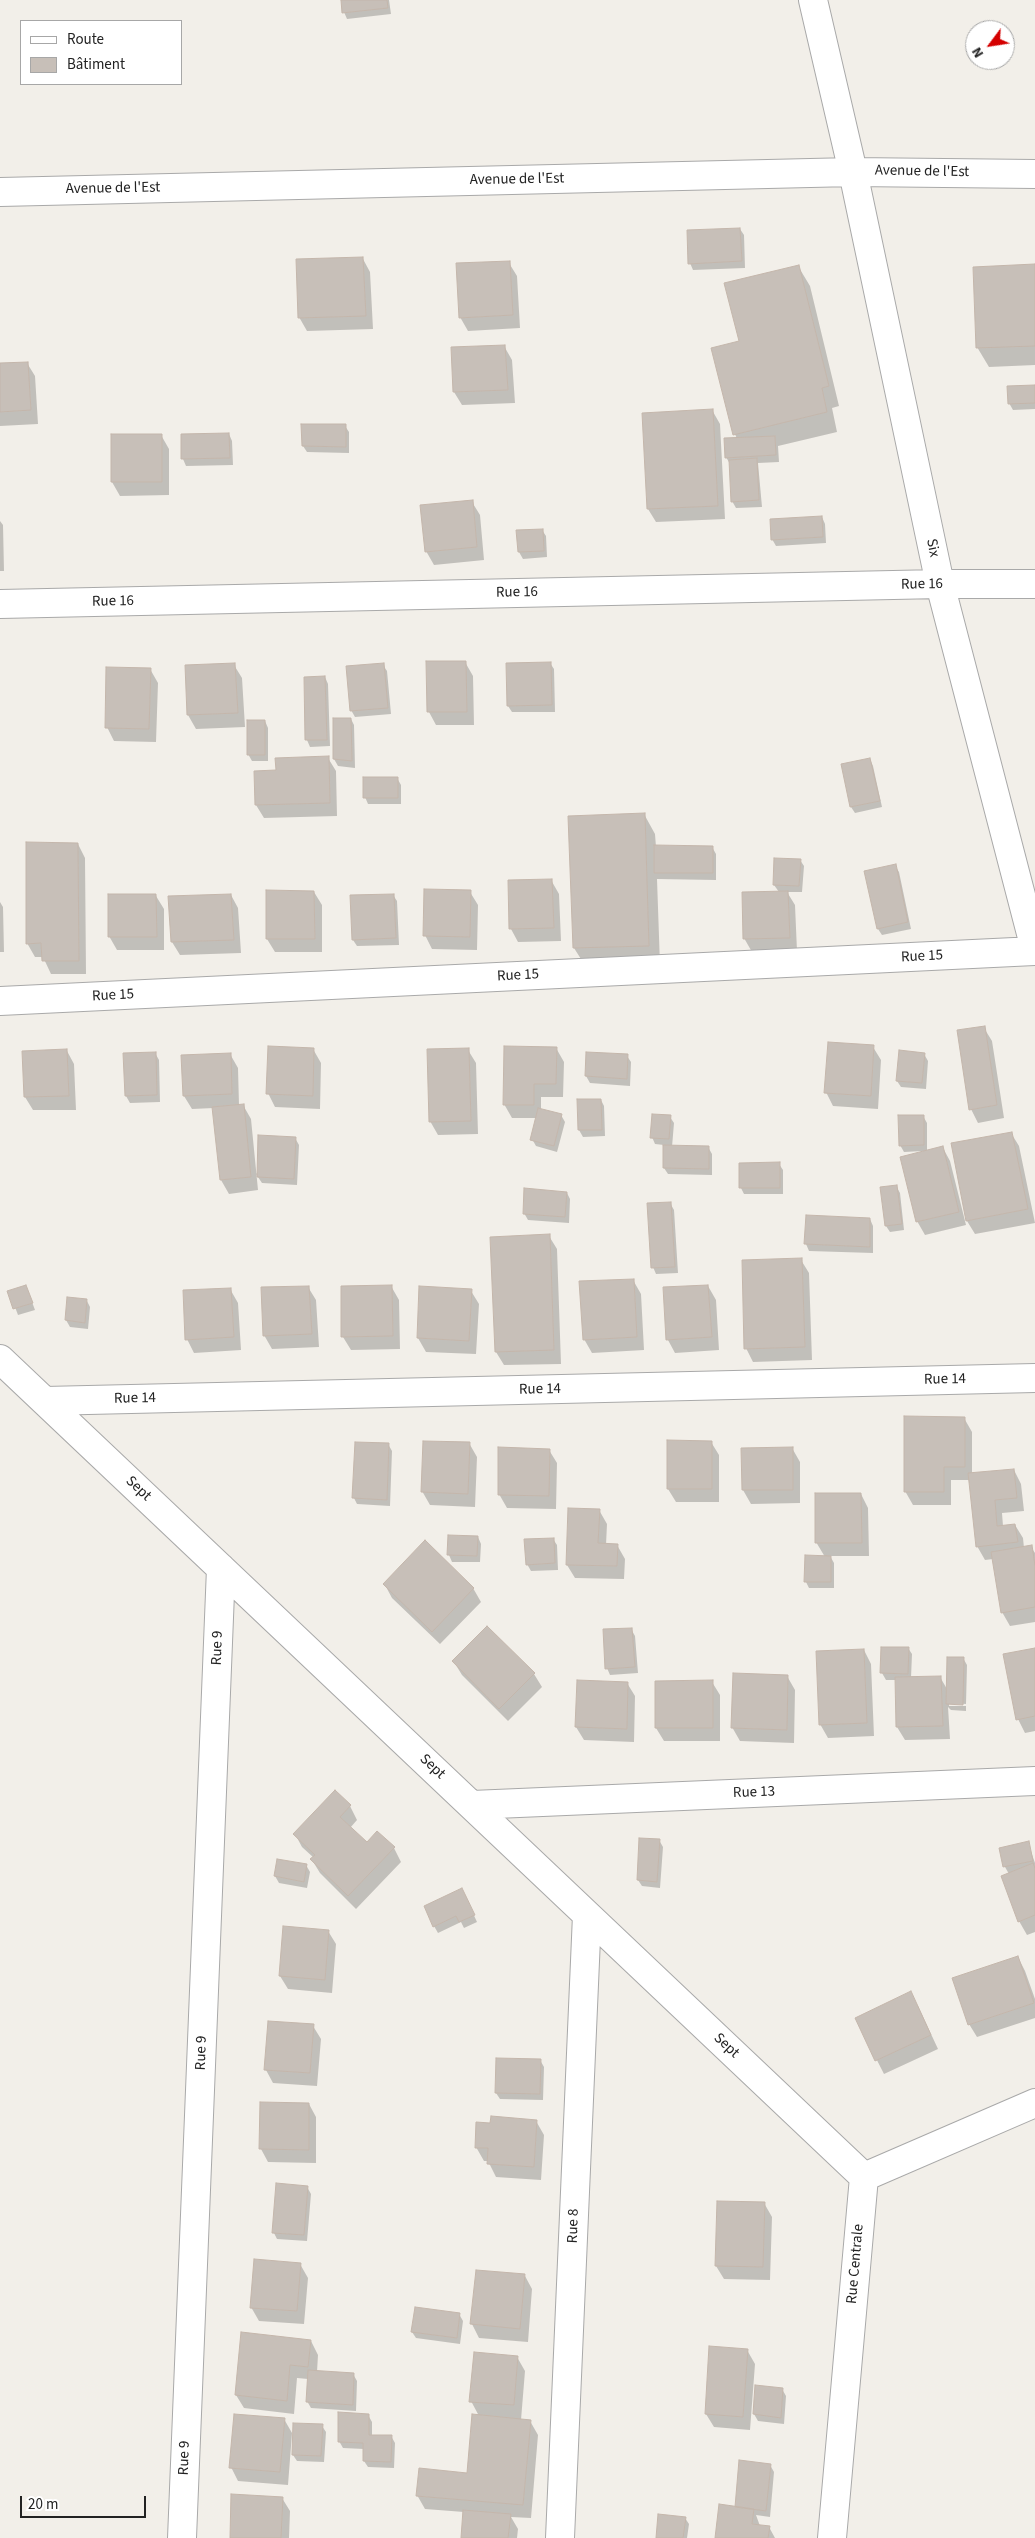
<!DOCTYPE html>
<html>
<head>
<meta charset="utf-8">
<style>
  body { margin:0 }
  #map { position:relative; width:1035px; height:2538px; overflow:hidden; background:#f2efe9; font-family:"Source Sans 3",sans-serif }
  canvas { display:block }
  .legend { position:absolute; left:20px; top:20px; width:162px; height:65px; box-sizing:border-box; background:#fff; border:1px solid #a7a7a7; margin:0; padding:6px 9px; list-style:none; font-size:15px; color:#222 }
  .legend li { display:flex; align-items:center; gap:10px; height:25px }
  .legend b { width:25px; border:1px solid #a7a7a7 }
  .north { position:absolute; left:965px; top:20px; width:50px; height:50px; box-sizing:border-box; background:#fff; border:1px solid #a7a7a7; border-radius:50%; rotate:239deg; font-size:14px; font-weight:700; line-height:20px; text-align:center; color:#222 }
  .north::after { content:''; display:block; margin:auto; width:18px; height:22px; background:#d40000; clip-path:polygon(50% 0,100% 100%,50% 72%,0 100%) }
  .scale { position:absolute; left:20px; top:2496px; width:126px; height:22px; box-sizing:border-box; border:2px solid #222; border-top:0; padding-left:6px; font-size:15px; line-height:18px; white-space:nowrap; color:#222; -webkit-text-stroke:4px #fff; paint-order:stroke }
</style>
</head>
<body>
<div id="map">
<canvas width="1035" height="2538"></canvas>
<ul class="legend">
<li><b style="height:6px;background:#fff"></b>Route</li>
<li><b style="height:14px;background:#c7bfb8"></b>Bâtiment</li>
</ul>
<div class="north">N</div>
<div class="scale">20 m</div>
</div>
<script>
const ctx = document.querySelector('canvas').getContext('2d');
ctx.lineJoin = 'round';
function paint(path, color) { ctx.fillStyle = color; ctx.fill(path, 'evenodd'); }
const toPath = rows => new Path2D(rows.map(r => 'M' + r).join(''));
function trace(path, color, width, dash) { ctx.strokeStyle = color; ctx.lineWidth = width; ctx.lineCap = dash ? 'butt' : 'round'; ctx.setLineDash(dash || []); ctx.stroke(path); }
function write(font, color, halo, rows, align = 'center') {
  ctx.font = font + ' "Source Sans 3",sans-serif'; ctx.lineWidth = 4; ctx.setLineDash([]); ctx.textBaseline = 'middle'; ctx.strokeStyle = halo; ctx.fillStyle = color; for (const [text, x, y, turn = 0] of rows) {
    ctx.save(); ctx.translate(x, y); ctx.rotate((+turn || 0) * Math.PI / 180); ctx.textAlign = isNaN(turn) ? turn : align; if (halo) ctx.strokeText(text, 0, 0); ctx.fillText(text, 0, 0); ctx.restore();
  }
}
const shadow = toPath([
  [342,0,389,0,391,14,347,19,344,12],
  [740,229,744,235,745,268,693,270,690,263],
  [363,259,370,272,373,329,307,331,299,317],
  [509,263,517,276,520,328,468,331,460,317],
  [1035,265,1035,365,989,367,977,347],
  [798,266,810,286,839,406,832,408,837,432,778,446,779,462,758,463,762,507,736,508,732,501,730,464,726,457,737,439,735,434],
  [504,346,512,360,515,403,462,405,454,392],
  [27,363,35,376,38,424,0,426,0,364],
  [1035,386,1035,409,1013,410,1009,403],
  [712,410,720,424,725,519,656,522,648,509],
  [345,426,349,432,349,453,307,452,303,446],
  [229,434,232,441,233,465,186,466,183,459,182,435],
  [112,435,161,435,169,449,169,495,120,496,112,482],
  [472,502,480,515,484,560,434,565,426,551],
  [822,517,825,524,826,543,776,546,772,539],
  [0,521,3,525,4,571,0,571],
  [542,530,546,536,547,557,523,559,519,552,518,531],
  [465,662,473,676,474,725,436,725,429,712],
  [550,663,554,669,555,712,512,712,508,706],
  [234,665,242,678,245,727,196,729,188,715,186,666],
  [383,665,387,671,391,714,355,717,351,710],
  [150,669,158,683,156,742,114,741,107,727],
  [325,677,328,684,330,746,310,747,307,740,305,678],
  [351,719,354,725,355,768,338,766,334,759],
  [265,721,268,728,268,761,252,761,248,754],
  [328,758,336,771,337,816,264,818,256,805,277,771],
  [870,759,873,766,882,807,855,813,851,807,842,765],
  [397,778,401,785,401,804,368,804,365,797],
  [644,814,655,834,656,847,712,847,716,854,716,880,657,879,660,965,586,967,574,948],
  [78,844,85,858,86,974,51,974,43,957,35,957,27,943],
  [800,860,804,866,802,892,787,892,795,905,797,951,752,952,744,938,779,892,774,885],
  [895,866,899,872,911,929,882,935,878,929],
  [551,880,559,894,561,941,518,942,511,929],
  [314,892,322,905,322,952,275,952,267,939],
  [470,892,478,905,477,950,432,949,425,935],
  [231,895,238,908,241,953,180,955,172,942],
  [393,895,397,901,399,945,357,946,353,940],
  [156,896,164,909,164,950,117,950,109,936],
  [0,902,3,907,4,952,0,952],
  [984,1028,992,1041,1004,1118,978,1123,971,1109],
  [873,1047,881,1060,878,1109,833,1106,826,1092],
  [556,1048,564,1062,563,1097,541,1097,541,1110,561,1115,565,1122,557,1152,536,1146,532,1139,536,1118,512,1118,504,1104],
  [313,1049,321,1063,320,1109,275,1107,268,1093],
  [468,1050,476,1063,478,1134,438,1135,430,1121],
  [67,1051,74,1064,76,1110,33,1110,25,1097],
  [155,1053,159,1060,160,1102,130,1103,126,1096],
  [230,1054,238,1068,239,1105,243,1105,251,1119,258,1190,229,1194,221,1180,214,1108,192,1109,184,1096],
  [924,1054,928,1061,926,1089,901,1087,897,1081],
  [627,1056,631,1062,630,1086,590,1083,586,1076],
  [578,1100,601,1100,604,1106,605,1136,583,1137,579,1130],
  [923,1116,927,1123,927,1151,943,1148,950,1161,966,1225,925,1235,917,1221,923,1151,904,1152,900,1145],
  [670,1117,674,1123,672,1147,708,1147,712,1154,712,1175,668,1174,664,1168,664,1145,655,1144,652,1137],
  [1011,1133,1019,1146,1035,1223,975,1234,967,1221],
  [295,1138,299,1145,297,1185,262,1183,256,1174],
  [779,1164,783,1170,783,1194,744,1194,741,1188],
  [896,1186,900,1193,904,1230,890,1232,886,1226,881,1188],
  [567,1193,570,1199,569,1223,528,1220,524,1213],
  [670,1203,674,1210,678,1273,656,1274,653,1267],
  [870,1219,873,1226,873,1253,809,1251,806,1244],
  [549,1236,557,1249,561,1364,504,1365,496,1352],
  [801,1260,809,1273,812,1360,753,1362,746,1348],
  [633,1280,641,1294,644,1350,592,1353,584,1339],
  [26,1286,35,1310,18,1315,9,1291],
  [391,1286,399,1300,400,1349,351,1350,343,1337],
  [708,1286,716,1300,719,1350,675,1353,668,1340],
  [308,1287,316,1300,319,1347,272,1349,264,1335],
  [420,1288,471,1291,479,1304,476,1354,426,1352,418,1338],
  [230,1289,238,1303,241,1350,194,1353,187,1339],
  [87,1301,90,1307,88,1329,70,1327,66,1320],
  [964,1418,972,1432,972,1474,1014,1470,1021,1484,1024,1511,1002,1513,1003,1526,1015,1525,1023,1538,1024,1548,1031,1547,1035,1553,1035,1622,1010,1626,1002,1612,993,1559,985,1560,977,1546,970,1480,951,1480,951,1505,913,1505,905,1491],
  [711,1442,719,1455,719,1502,676,1502,668,1489],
  [469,1443,477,1457,475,1507,430,1505,422,1491],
  [388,1444,392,1451,390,1506,357,1504,354,1498],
  [792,1448,800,1462,800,1503,751,1504,743,1490,742,1449],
  [549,1450,557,1463,556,1509,507,1508,499,1494],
  [861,1494,868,1508,869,1556,830,1556,834,1563,834,1588,809,1588,806,1582,825,1557,816,1542],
  [599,1510,607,1524,606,1545,617,1545,625,1559,624,1579,575,1578,567,1565],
  [449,1536,478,1537,481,1544,480,1562,452,1562,449,1555],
  [553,1539,557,1545,558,1570,531,1571,527,1564],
  [385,1585,473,1588,481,1602,440,1644,392,1598],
  [631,1629,635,1636,638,1673,610,1675,607,1668],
  [908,1648,912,1654,911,1678,940,1677,947,1689,963,1658,967,1665,966,1704,949,1703,949,1706,966,1706,966,1711,951,1710,948,1707,950,1739,905,1740,897,1727,896,1680,886,1680,882,1673],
  [864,1650,871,1664,874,1736,828,1738,820,1724],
  [1035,1650,1035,1731,1025,1733,1018,1719],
  [454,1662,534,1674,542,1687,508,1721,462,1675],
  [787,1676,795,1690,794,1743,740,1741,732,1727],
  [712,1682,720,1695,720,1741,664,1741,656,1728],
  [627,1683,635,1696,634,1742,584,1740,576,1727],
  [350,1806,357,1820,350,1828,367,1843,394,1848,401,1862,356,1909,320,1873,312,1860,314,1858,302,1847,295,1834],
  [659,1840,663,1847,660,1888,642,1886,638,1880],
  [1028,1843,1035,1863,1035,1932,1027,1935,1019,1921,1009,1874,1005,1867],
  [306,1865,310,1872,307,1888,279,1883,275,1876],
  [465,1896,477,1922,464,1928,461,1922,438,1933,434,1926],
  [328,1931,336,1944,332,1993,288,1989,280,1976],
  [1018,1957,1025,1971,1035,1999,1035,2018,977,2037,969,2024],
  [918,2006,938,2049,884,2074,856,2019],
  [313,2026,321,2039,317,2086,273,2083,266,2070],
  [540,2060,544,2067,543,2100,500,2099,496,2093],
  [309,2104,316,2117,316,2163,268,2162,261,2149],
  [536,2121,544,2135,541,2180,496,2177,488,2161,484,2161,476,2147],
  [307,2187,311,2194,307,2241,277,2239,274,2233],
  [764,2203,772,2217,770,2280,724,2279,716,2266],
  [300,2264,308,2278,304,2324,259,2321,251,2307],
  [525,2276,532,2289,528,2342,479,2338,472,2324],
  [459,2314,463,2321,460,2344,416,2338,412,2332],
  [311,2341,318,2355,317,2372,353,2374,357,2381,356,2411,311,2408,307,2401,308,2379,297,2378,294,2414,244,2408,236,2395],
  [747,2350,755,2364,750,2430,714,2427,706,2414],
  [517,2357,525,2371,521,2420,530,2421,538,2435,531,2518,511,2517,518,2529,517,2538,462,2538,464,2512,425,2509,417,2495,468,2474,479,2416,471,2401],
  [782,2389,786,2396,784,2424,758,2421,754,2414],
  [368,2415,372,2422,372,2436,391,2436,395,2443,394,2468,368,2467,364,2461,364,2449,343,2448,339,2441],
  [284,2419,292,2433,288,2485,238,2481,231,2467],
  [322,2426,326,2432,324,2462,297,2461,293,2455],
  [770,2465,774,2472,770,2517,756,2515,760,2526,769,2527,775,2538,716,2538,736,2507],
  [282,2498,290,2511,289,2538,231,2538],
  [685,2518,689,2524,687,2538,657,2538]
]);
const building = toPath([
  [341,0,387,0,388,8,342,13,341,0],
  [740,228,742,261,688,264,687,230,740,228],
  [363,257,366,316,298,318,296,259,363,257],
  [510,261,513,315,459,318,456,263,510,261],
  [1035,264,1035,346,976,348,973,267,1035,264],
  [799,265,829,386,822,388,827,412,733,435,711,348,739,341,724,283,799,265],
  [505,345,508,390,453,392,451,347,505,345],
  [28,362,31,410,0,412,0,363,28,362],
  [1035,385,1035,403,1008,404,1007,386,1035,385],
  [713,409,718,506,647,509,642,413,713,409],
  [301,424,346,424,346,447,302,446,301,424],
  [229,433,230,458,181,459,181,434,229,433],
  [111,434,162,434,162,482,111,482,111,434],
  [775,436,776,455,725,458,724,438,775,436],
  [757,458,759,500,731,502,729,460,757,458],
  [473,500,477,547,425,552,420,505,473,500],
  [822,516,823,537,771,540,770,519,822,516],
  [543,529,544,551,518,552,516,530,543,529],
  [426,661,466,661,467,712,427,712,426,661],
  [551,662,552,705,507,706,506,663,551,662],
  [235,663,238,713,187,715,185,665,235,663],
  [384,663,388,708,350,711,346,666,384,663],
  [106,667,151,668,149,729,105,728,106,667],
  [325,676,327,740,305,740,304,677,325,676],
  [333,718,351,718,352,761,333,759,333,718],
  [247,720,265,720,265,755,247,755,247,720],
  [329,756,330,803,255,805,254,771,276,770,275,758,329,756],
  [870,758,880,801,850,807,841,764,870,758],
  [363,777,398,777,398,798,363,798,363,777],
  [645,813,649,946,573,948,568,816,645,813],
  [26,842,78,843,79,961,42,961,41,943,26,944,26,842],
  [654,845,713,846,713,873,654,873,654,845],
  [774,858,801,859,799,886,773,885,774,858],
  [896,864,908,922,877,929,864,871,896,864],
  [552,879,554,928,509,929,508,880,552,879],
  [424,889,471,890,470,937,423,936,424,889],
  [266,890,314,891,315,939,266,939,266,890],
  [788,891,790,938,743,939,742,892,788,891],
  [108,894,156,894,157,937,108,937,108,894],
  [231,894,234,940,171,942,168,896,231,894],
  [394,894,396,938,352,940,350,895,394,894],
  [985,1026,997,1105,969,1110,957,1030,985,1026],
  [828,1042,874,1045,871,1096,824,1093,828,1042],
  [268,1046,314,1048,313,1096,266,1094,268,1046],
  [504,1046,557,1047,556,1084,534,1084,534,1105,503,1105,504,1046],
  [469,1048,471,1121,429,1122,427,1049,469,1048],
  [67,1049,69,1096,24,1097,22,1051,67,1049],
  [899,1050,925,1053,922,1083,896,1081,899,1050],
  [156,1052,157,1095,125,1096,123,1053,156,1052],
  [586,1052,628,1054,627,1079,585,1076,586,1052],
  [231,1053,232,1094,183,1096,181,1055,231,1053],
  [577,1099,601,1099,602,1130,578,1130,577,1099],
  [244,1104,251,1177,220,1180,212,1107,244,1104],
  [538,1108,562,1114,554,1146,530,1140,538,1108],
  [652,1114,671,1115,669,1139,650,1138,652,1114],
  [898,1115,924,1115,924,1145,899,1146,898,1115],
  [1012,1132,1028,1209,966,1221,951,1143,1012,1132],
  [258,1135,296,1137,294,1179,257,1177,258,1135],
  [663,1145,709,1146,709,1169,663,1168,663,1145],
  [943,1146,959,1212,916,1222,900,1157,943,1146],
  [780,1162,780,1188,739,1188,739,1163,780,1162],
  [897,1185,902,1224,885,1226,880,1187,897,1185],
  [524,1188,567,1192,565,1217,523,1214,524,1188],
  [671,1202,675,1267,651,1268,647,1203,671,1202],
  [806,1215,870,1218,870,1247,804,1244,806,1215],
  [550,1234,554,1350,495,1352,490,1237,550,1234],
  [802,1258,805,1347,744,1349,742,1260,802,1258],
  [634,1279,637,1337,583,1340,579,1281,634,1279],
  [26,1285,33,1303,13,1309,7,1291,26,1285],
  [392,1285,393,1336,341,1337,341,1286,392,1285],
  [708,1285,712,1337,666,1340,663,1287,708,1285],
  [309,1286,312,1334,263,1336,261,1287,309,1286],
  [419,1286,472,1289,469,1341,417,1338,419,1286],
  [231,1288,234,1337,185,1340,183,1290,231,1288],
  [67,1297,87,1299,85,1323,65,1320,67,1297],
  [904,1416,965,1417,965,1467,944,1467,944,1492,904,1492,904,1416],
  [667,1440,712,1441,712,1489,667,1489,667,1440],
  [423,1441,470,1442,468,1494,421,1492,423,1441],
  [355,1442,389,1443,387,1500,352,1498,355,1442],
  [498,1447,550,1449,549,1496,498,1495,498,1447],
  [793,1447,793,1490,742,1490,741,1448,793,1447],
  [1014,1469,1017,1498,995,1500,997,1526,1015,1524,1018,1542,976,1547,968,1473,1014,1469],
  [815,1493,861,1493,862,1543,815,1543,815,1493],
  [568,1508,600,1509,598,1543,618,1544,617,1566,566,1565,568,1508],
  [448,1535,478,1536,477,1556,447,1555,448,1535],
  [554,1538,555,1563,526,1565,524,1539,554,1538],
  [425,1540,474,1588,432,1632,383,1584,425,1540],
  [1032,1545,1035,1566,1035,1607,1001,1613,991,1552,1032,1545],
  [805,1555,831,1556,831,1582,804,1582,805,1555],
  [487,1626,535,1673,499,1709,452,1661,487,1626],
  [632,1628,635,1667,605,1669,603,1629,632,1628],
  [881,1647,909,1647,908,1674,880,1673,881,1647],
  [1035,1648,1035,1716,1016,1720,1003,1654,1035,1648],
  [864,1649,867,1723,819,1725,816,1651,864,1649],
  [947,1657,964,1657,963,1705,946,1704,947,1657],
  [733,1673,788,1675,787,1730,731,1728,733,1673],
  [941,1676,943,1726,896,1727,895,1677,941,1676],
  [577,1680,628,1682,627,1729,575,1727,577,1680],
  [713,1680,713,1728,655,1728,655,1681,713,1680],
  [335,1790,351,1805,340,1817,367,1842,377,1831,395,1847,348,1896,310,1859,315,1855,293,1834,335,1790],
  [639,1838,660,1839,657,1882,637,1880,639,1838],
  [1029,1841,1033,1861,1003,1867,999,1848,1029,1841],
  [277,1859,307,1864,304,1882,274,1876,277,1859],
  [1033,1863,1035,1868,1035,1915,1018,1922,1001,1876,1033,1863],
  [462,1888,475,1915,459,1922,456,1916,433,1927,424,1906,462,1888],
  [283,1926,329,1930,325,1980,279,1976,283,1926],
  [1018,1956,1034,2003,968,2025,952,1978,1018,1956],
  [911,1991,931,2035,875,2061,855,2018,911,1991],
  [268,2021,314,2024,310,2073,264,2070,268,2021],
  [496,2058,541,2059,540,2094,495,2093,496,2058],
  [260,2102,309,2103,309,2150,259,2149,260,2102],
  [491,2116,537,2120,534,2167,487,2164,488,2148,475,2148,476,2122,490,2123,491,2116],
  [276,2183,308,2186,304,2235,272,2233,276,2183],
  [717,2201,765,2202,763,2267,715,2266,717,2201],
  [254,2259,301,2263,297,2311,250,2308,254,2259],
  [476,2270,525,2274,520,2329,470,2324,476,2270],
  [415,2307,460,2313,457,2338,411,2332,415,2307],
  [241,2332,311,2340,308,2367,290,2365,287,2401,235,2395,241,2332],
  [709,2346,748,2349,743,2417,705,2414,709,2346],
  [474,2352,518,2356,514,2405,469,2402,474,2352],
  [308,2370,354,2373,353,2405,306,2402,308,2370],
  [755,2385,783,2388,781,2418,753,2414,755,2385],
  [338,2412,369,2414,369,2435,392,2435,391,2462,363,2461,363,2443,338,2442,338,2412],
  [234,2414,285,2418,280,2472,229,2468,234,2414],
  [472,2414,531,2420,523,2505,416,2496,419,2468,467,2473,472,2414],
  [293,2423,323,2424,321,2456,292,2455,293,2423],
  [739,2460,771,2464,766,2511,735,2507,739,2460],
  [231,2494,283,2497,281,2538,230,2538,231,2494],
  [719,2504,754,2509,752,2524,770,2526,768,2538,715,2538,719,2504],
  [463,2510,511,2514,508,2538,461,2538,463,2510],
  [658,2514,686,2517,683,2538,656,2538,658,2514]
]);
const minor = toPath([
  [813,0,853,172,940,584,1035,949],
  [0,192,853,172,1035,174],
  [0,604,940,584,1035,584],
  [0,1001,1035,951],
  [0,1359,864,2177],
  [45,1401,1035,1378],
  [472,1805,1035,1781],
  [182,2538,221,1568],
  [560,2538,587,1915],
  [832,2538,864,2177,1035,2103]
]);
const streetNames = [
  ["Avenue de l'Est",922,172,1],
  ["Avenue de l'Est",517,180,-1],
  ["Avenue de l'Est",113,189,-1],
  ["Six",932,548,78],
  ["Rue 16",922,585,-1],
  ["Rue 16",517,593,-1],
  ["Rue 16",113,602,-1],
  ["Rue 15",922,957,-3],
  ["Rue 15",518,976,-3],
  ["Rue 15",113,996,-3],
  ["Rue 14",945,1380,-1],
  ["Rue 14",540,1390,-1],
  ["Rue 14",135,1399,-1],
  ["Sept",138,1489,43],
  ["Rue 9",218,1648,-88],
  ["Sept",432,1767,43],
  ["Rue 13",754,1793,-2],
  ["Sept",726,2046,43],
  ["Rue 9",202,2053,-88],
  ["Rue 8",574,2226,-88],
  ["Rue Centrale",856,2264,-85],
  ["Rue 9",185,2458,-88]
];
paint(shadow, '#0003');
paint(building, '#c7bfb8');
trace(building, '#c4b6ab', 1);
trace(minor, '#a9a9a9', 30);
trace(minor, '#fff', 28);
write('15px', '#222', '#fff', streetNames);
</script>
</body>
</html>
